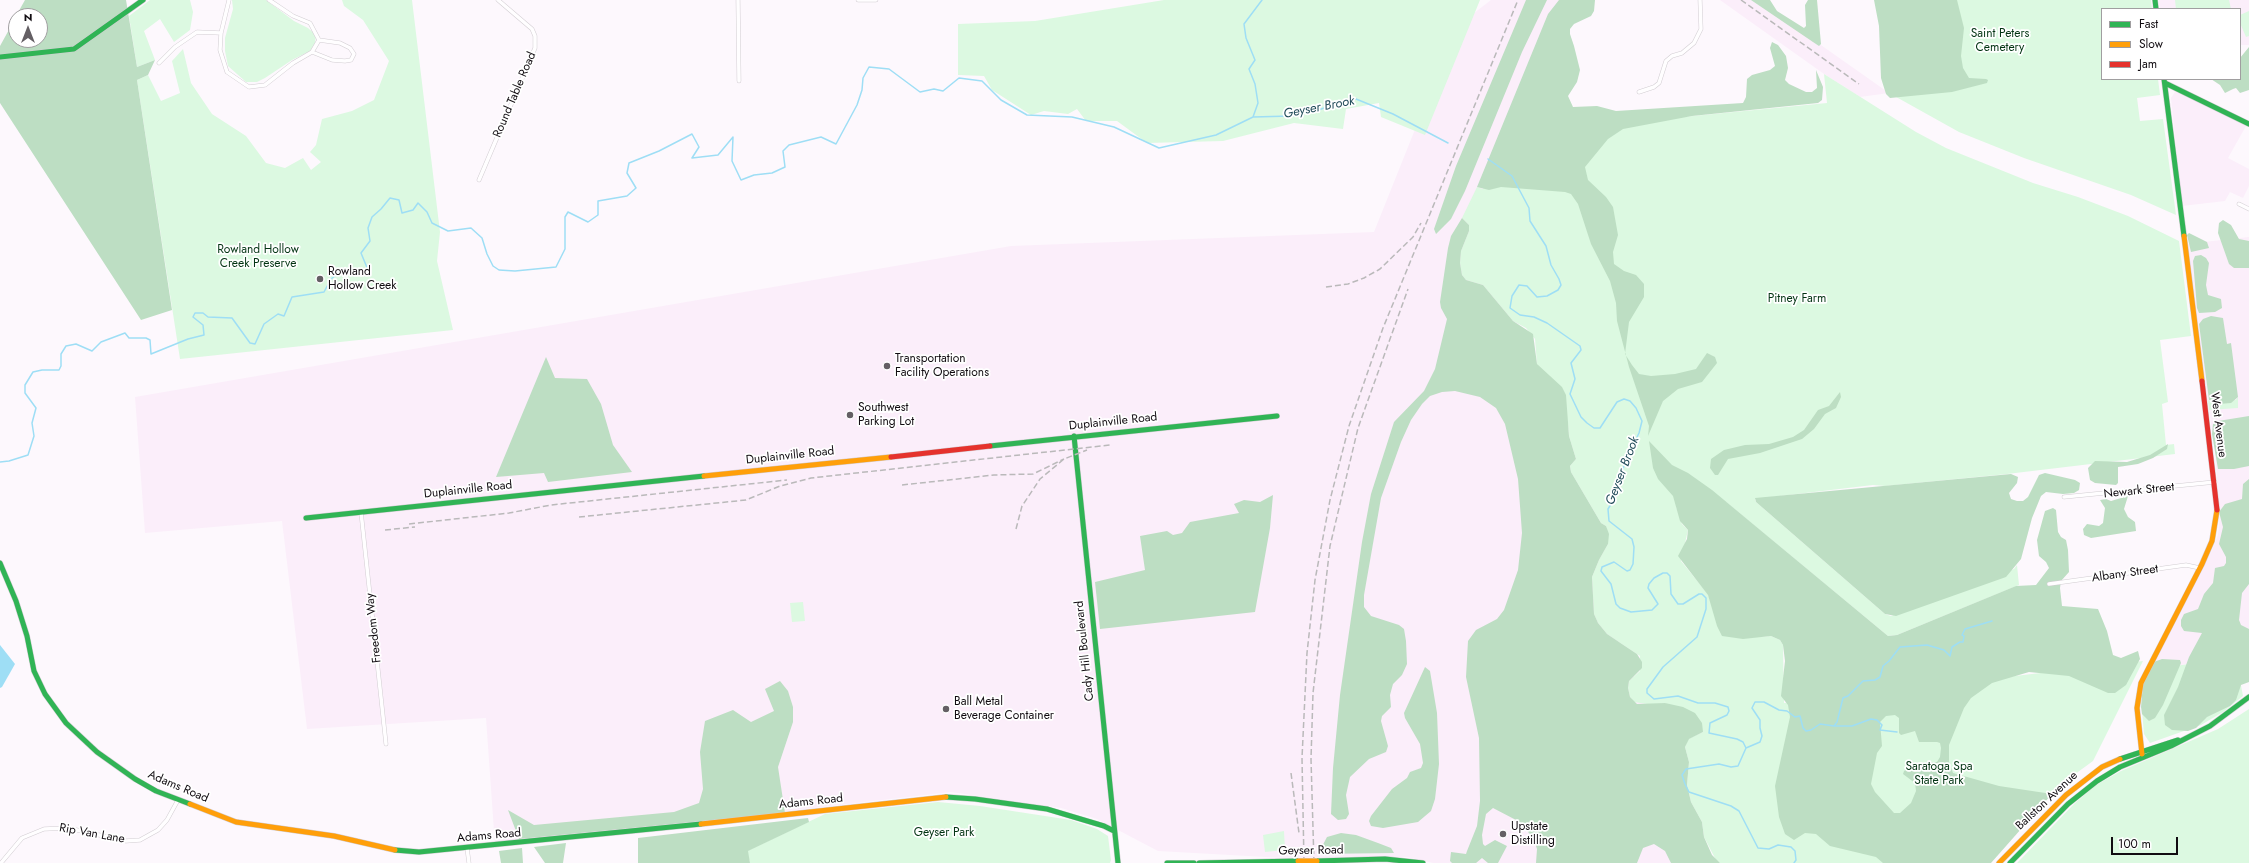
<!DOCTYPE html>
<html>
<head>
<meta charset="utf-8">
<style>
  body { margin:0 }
  #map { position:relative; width:2249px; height:863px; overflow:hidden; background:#fdf8fd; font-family:Jost,sans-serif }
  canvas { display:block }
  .legend { position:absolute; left:2101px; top:8px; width:140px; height:72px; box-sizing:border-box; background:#fff; border:1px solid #a09ea0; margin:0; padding:5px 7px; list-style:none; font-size:12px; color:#110c11 }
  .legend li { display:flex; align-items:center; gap:8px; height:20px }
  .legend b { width:20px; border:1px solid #a09ea0 }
  .north { position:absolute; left:8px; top:8px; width:40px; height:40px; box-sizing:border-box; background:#fff; border:1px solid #a09ea0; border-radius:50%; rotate:0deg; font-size:11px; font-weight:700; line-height:16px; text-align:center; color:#110c11 }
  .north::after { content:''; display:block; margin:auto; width:14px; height:18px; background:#645f64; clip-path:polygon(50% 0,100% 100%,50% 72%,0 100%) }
  .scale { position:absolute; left:2111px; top:837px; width:67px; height:18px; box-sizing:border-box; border:2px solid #110c11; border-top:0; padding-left:5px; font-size:12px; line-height:14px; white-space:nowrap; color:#110c11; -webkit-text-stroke:3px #fff; paint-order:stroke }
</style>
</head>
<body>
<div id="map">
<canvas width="2249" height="863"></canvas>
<ul class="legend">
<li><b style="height:5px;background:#30b455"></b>Fast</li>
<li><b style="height:5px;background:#ff9f0a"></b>Slow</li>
<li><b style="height:5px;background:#e5322d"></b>Jam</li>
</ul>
<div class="north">N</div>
<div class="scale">100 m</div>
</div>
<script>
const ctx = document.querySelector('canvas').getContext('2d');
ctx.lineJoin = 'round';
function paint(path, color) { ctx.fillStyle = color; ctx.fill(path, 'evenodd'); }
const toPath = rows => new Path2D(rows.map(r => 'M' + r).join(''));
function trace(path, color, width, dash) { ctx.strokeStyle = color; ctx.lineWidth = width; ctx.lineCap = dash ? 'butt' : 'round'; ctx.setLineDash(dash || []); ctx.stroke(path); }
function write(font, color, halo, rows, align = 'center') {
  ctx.font = font + ' Jost,sans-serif'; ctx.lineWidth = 3.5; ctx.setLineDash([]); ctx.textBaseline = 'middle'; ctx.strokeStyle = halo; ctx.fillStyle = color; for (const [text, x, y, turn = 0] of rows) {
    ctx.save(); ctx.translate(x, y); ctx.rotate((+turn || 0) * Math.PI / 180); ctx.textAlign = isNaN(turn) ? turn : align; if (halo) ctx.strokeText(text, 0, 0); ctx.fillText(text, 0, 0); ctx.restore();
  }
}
const built = toPath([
  [1491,0,1566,0,1510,387,1714,863,1433,863,1407,857,1284,858,1158,851,1097,819,1061,808,951,792,495,845,486,718,307,729,282,521,145,533,135,397,1011,246,1374,232,1456,27],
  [1720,0,1757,0,1889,93,1860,97,1824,74],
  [2159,0,2249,0,2249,45,2240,45,2240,9,2160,9],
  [2175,92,2187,95,2246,126,2228,158,2249,169,2249,186,2243,198,2230,192,2225,201,2182,206,2171,98],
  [2249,237,2249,640,2205,662,2151,669,2212,550,2218,535,2220,515,2215,453,2186,244]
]);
const green = toPath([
  [150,0,190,0,193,12,190,30,174,42,160,19,144,31,155,60,137,67,129,16],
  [232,0,266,0,294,21,308,28,316,35,315,43,310,51,292,60,265,78,257,82,246,82,228,66,225,51,225,38,233,9],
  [342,0,412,0,440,232,437,261,453,330,180,359,137,80,148,75,161,101,180,93,172,61,183,49,191,83,212,114,246,136,266,163,285,168,303,158,311,170,321,162,310,152,316,145,322,119,352,111,374,100,389,61,363,20,344,6],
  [1164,0,1480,0,1425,135,1381,117,1379,103,1346,109,1343,129,1294,123,1223,141,1147,143,1117,121,1086,121,1077,109,1068,114,1044,111,1031,115,992,90,984,76,958,75,958,24,1035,21],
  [1952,0,2151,0,2152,9,2102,9,2102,79,2158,79,2160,95,2137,98,2140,121,2163,119,2176,215,2131,195,2024,158,1959,132,1889,93],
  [2175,0,2229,0,2231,9,2176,9],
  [2249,11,2249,36,2246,37,2240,23,2240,15],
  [1824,74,1916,132,1946,148,2033,183,2078,197,2128,216,2179,241,2191,336,2160,340,2168,402,2162,404,2166,445,2174,444,2175,454,2007,474,1885,486,1873,485,1755,499,1756,502,1885,614,1891,616,2014,569,2017,565,2019,585,1897,635,1888,636,1726,502,1676,506,1682,524,1688,530,1681,561,1708,594,1712,606,1758,637,1771,636,1780,640,1783,645,1784,703,2143,661,2093,761,2045,796,1977,863,1720,863,1716,860,1704,837,1702,822,1691,802,1687,785,1689,762,1685,747,1688,739,1703,732,1665,703,1653,705,1634,702,1630,697,1628,688,1629,681,1640,671,1640,656,1607,634,1598,623,1594,614,1592,577,1599,560,1608,544,1606,526,1601,523,1571,472,1570,466,1576,459,1569,436,1568,424,1537,364,1535,339,1526,328,1513,321,1483,285,1466,280,1462,275,1460,263,1461,251,1469,231,1469,225,1462,218,1477,187,1483,189,1507,134,1827,103],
  [2238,397,2238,408,2209,410,2208,400,2211,402,2236,400],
  [803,602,805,621,792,622,790,603],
  [2232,638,2243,696,2223,712,2201,725,2150,743,2144,734,2142,711,2151,669,2205,662],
  [2249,709,2249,863,2017,863,2075,803,2096,785,2121,771,2218,729],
  [938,802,980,806,1071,820,1097,829,1108,836,1111,860,1110,863,750,863,747,851,825,814],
  [1284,831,1285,850,1265,852,1263,835]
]);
const forest = toPath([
  [25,0,126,0,137,67,155,60,148,75,137,80,172,310,141,320,0,103,0,46,16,17,16,40,40,40,40,16,16,16],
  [1526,0,1547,0,1522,52,1465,191,1451,219,1436,234,1434,229,1456,166],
  [1559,0,1595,0,1594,11,1591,16,1574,24,1570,29,1570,34,1574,46,1580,70,1577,82,1568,96,1573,107,1597,106,1616,111,1743,103,1746,97,1747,79,1752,75,1770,70,1775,66,1770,48,1772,42,1778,45,1786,56,1788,68,1785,80,1789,84,1806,92,1812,92,1817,88,1816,70,1823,87,1822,100,1818,103,1692,116,1623,129,1608,139,1585,167,1588,180,1606,197,1613,207,1618,235,1613,252,1614,264,1624,271,1636,275,1644,284,1644,297,1629,322,1625,354,1632,365,1639,374,1651,376,1675,374,1696,369,1707,353,1715,357,1717,363,1702,382,1678,389,1663,401,1648,436,1649,426,1629,367,1617,321,1616,303,1610,281,1591,244,1578,204,1571,194,1565,192,1501,187,1489,190,1477,187,1548,14],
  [1751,0,1770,0,1777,11,1804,28,1806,26,1805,5,1808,0,1817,0,1821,44,1819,46,1813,42],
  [1874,0,1957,0,1964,28,1961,56,1963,68,1969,78,1986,79,1988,80,1987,83,1952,92,1890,98,1886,94,1881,78,1879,26],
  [2249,47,2249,90,2240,93,2236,88,2233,89,2225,93,2220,85,2211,79,2240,79,2240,58],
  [1462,218,1469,225,1469,231,1461,251,1460,263,1462,275,1466,280,1483,285,1513,321,1533,334,1537,364,1562,387,1566,395,1569,436,1576,459,1570,466,1571,472,1601,523,1606,526,1609,534,1608,544,1599,560,1592,577,1594,614,1598,623,1607,634,1637,654,1642,662,1642,668,1629,681,1628,688,1630,697,1637,704,1665,703,1683,707,1695,713,1702,723,1703,732,1689,739,1685,747,1689,762,1687,785,1691,802,1702,822,1704,837,1712,855,1720,863,1671,863,1665,851,1654,844,1643,848,1637,863,1536,863,1537,849,1533,837,1516,820,1493,808,1486,814,1482,835,1483,844,1485,846,1495,840,1507,846,1498,863,1488,863,1482,858,1476,863,1452,863,1450,861,1451,852,1466,854,1467,851,1477,826,1480,801,1479,738,1466,677,1468,641,1476,630,1497,619,1504,610,1518,570,1522,533,1518,479,1505,424,1496,408,1480,397,1455,391,1442,392,1430,396,1422,404,1411,420,1401,442,1381,498,1364,595,1364,607,1371,616,1399,625,1404,629,1406,641,1407,664,1402,675,1393,684,1390,695,1391,707,1382,716,1381,721,1388,746,1386,752,1369,759,1350,777,1346,795,1349,814,1346,819,1338,820,1331,814,1333,768,1340,695,1362,542,1371,494,1394,422,1424,391,1435,369,1447,319,1441,308,1440,302,1448,248,1451,236],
  [2223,220,2231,225,2239,239,2249,241,2249,268,2234,268,2229,264,2218,233,2219,223],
  [2189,233,2207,242,2209,248,2191,252,2187,235],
  [2201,255,2206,258,2209,263,2206,285,2208,295,2221,299,2222,308,2215,312,2199,313,2197,308,2193,261,2195,256],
  [2211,316,2223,318,2227,344,2231,343,2238,397,2231,403,2219,404,2209,400,2199,324,2203,319],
  [546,357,555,378,587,379,601,404,613,445,632,472,548,482,544,473,496,477],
  [1840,392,1841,397,1836,408,1825,414,1814,429,1802,439,1760,453,1728,459,1718,475,1715,475,1710,468,1711,459,1724,450,1745,445,1769,444,1793,437,1804,430,1818,410,1829,406],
  [2249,416,2249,466,2234,469,2218,469,2212,434,2213,424,2218,421],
  [1649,441,1672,465,1688,473,1712,490,1888,636,1897,635,2016,586,2036,585,2049,568,2046,562,2039,556,2037,540,2045,511,2053,508,2056,510,2058,532,2061,537,2066,540,2068,550,2069,572,2061,581,2060,588,2062,606,2098,609,2107,631,2113,655,2121,658,2138,651,2140,659,2126,685,2115,693,2108,693,2069,676,2029,672,1992,683,1971,698,1964,708,1949,745,1949,762,1953,773,1999,786,2052,794,1991,863,1883,863,1876,857,1830,846,1816,834,1805,833,1794,840,1785,834,1779,817,1775,786,1790,717,1788,705,1781,696,1785,661,1783,645,1780,640,1771,636,1743,639,1722,636,1717,626,1708,595,1678,556,1687,539,1688,530,1680,521,1673,496,1658,479,1653,468],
  [1895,715,1899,718,1899,733,1901,735,1915,731,1919,742,1937,742,1940,743,1941,748,1940,757,1937,762,1915,764,1904,771,1903,774,1915,783,1916,791,1911,803,1900,813,1894,813,1875,792,1871,784,1877,753,1882,746,1880,722,1886,716],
  [2168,444,2167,449,2153,458,2138,464,2118,467,2118,483,2116,485,2095,483,2090,480,2088,468,2095,461,2127,462,2150,455],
  [2045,473,2075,480,2080,483,2079,490,2074,493,2063,494,2046,492,2041,496,2032,518,2021,559,2006,577,1896,616,1885,614,1756,502,1755,498,2011,474,2018,477,2017,483,2009,493,2011,499,2017,501,2023,501,2028,497,2039,475],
  [2249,479,2249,584,2242,593,2239,620,2241,625,2249,629,2249,682,2241,685,2236,700,2230,706,2207,717,2196,728,2188,731,2172,730,2165,725,2164,715,2178,687,2189,657,2202,633,2184,631,2181,626,2181,620,2184,614,2198,609,2204,594,2213,583,2215,568,2224,566,2226,563,2226,557,2219,544,2223,527,2219,512,2225,504,2242,499,2243,484],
  [1273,495,1270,528,1255,612,1100,629,1095,582,1145,570,1140,536,1167,531,1173,535,1182,533,1190,522,1239,513,1234,504,1244,500,1260,502],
  [2128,496,2124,509,2128,517,2135,522,2136,531,2091,538,2084,535,2083,529,2087,524,2099,526,2103,523,2105,508,2100,500,2106,499,2111,501],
  [2162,659,2180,660,2181,663,2163,705,2155,718,2149,721,2142,714,2141,707,2143,683,2151,663],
  [1425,667,1430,671,1437,713,1439,764,1435,799,1431,811,1418,822,1383,828,1371,826,1369,821,1371,816,1392,789,1407,778,1410,772,1421,768,1423,763,1420,744,1405,718,1404,713],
  [780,681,788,691,793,707,793,722,778,767,785,813,519,839,508,810,534,825,674,812,699,803,703,789,700,752,705,721,733,710,751,722,774,711,765,689],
  [808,818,809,822,748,851,750,863,638,863,638,838],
  [1341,833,1356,835,1378,843,1391,848,1394,853,1318,854,1327,837],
  [566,843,563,863,545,863,534,847],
  [522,848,523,863,501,863,499,851]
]);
const water = toPath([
  [0,645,15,664,2,687,0,688]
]);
const stream = toPath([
  [1253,117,1258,103,1255,84,1249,69,1255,60,1246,38,1244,24,1262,0],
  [1488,159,1512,176,1529,208,1530,221,1546,246,1551,265,1559,279,1561,285,1558,290,1547,296,1537,297,1527,286,1519,285,1512,296,1510,308,1520,315,1534,317,1547,323,1580,346,1581,350,1571,363,1575,379,1570,394,1581,417,1587,423,1594,428,1600,428,1617,402,1624,399,1630,401,1636,408,1642,421,1639,433,1625,462,1616,496,1608,509,1609,521,1632,539,1634,547,1633,564,1630,570,1627,571,1614,562,1602,567,1601,571,1611,584,1616,604,1620,608,1631,612,1652,610,1658,604,1648,588,1649,584,1654,578,1663,573,1667,573,1670,576,1671,594,1678,604,1683,604,1699,594,1702,594,1706,598,1706,609,1697,637,1663,667,1647,689,1647,693,1654,699,1678,696,1698,703,1715,703,1728,707,1729,711,1727,715,1710,723,1709,733,1737,739,1743,742,1746,748,1738,766,1731,767,1719,764,1686,769,1682,775,1685,784,1689,792,1731,806,1739,811,1758,848,1769,849,1778,845,1791,847,1795,851,1796,860,1794,863],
  [0,462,9,461,28,455,34,436,32,423,36,408,25,393,25,385,33,372,42,370,59,370,61,366,61,354,66,346,76,344,92,351,101,342,125,333,129,338,146,338,150,340,151,354,188,339,204,335,203,325,193,317,195,313,203,313,208,317,232,318,250,343,255,344,264,324,278,314,284,316,292,297,324,292,331,279,342,270,350,270,360,275,368,270,361,253,370,241,368,228,372,217,381,209,390,198,399,200,402,213,413,210,418,203,427,212,432,223,448,231,471,228,482,238,487,254,493,266,499,270,515,271,556,267,565,249,565,217,568,212,588,222,598,215,598,201,627,196,636,188,627,173,629,163,659,151,692,134,699,147,692,158,718,155,733,137,732,161,741,180,754,175,772,173,785,167,783,151,789,145,821,137,836,144,857,105,862,90,863,78,869,67,889,69,920,92,934,89,943,91,959,78,982,81,1001,100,1027,115,1072,117,1114,127,1159,148,1216,135,1253,117,1291,116,1316,111,1340,102,1356,99,1393,114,1448,143],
  [1834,726,1852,726,1871,719,1877,720,1882,725,1880,730,1897,732],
  [1746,748,1760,742,1762,736,1760,728,1760,720,1752,708,1755,702,1764,702,1779,710,1787,711,1795,717,1800,716,1803,728,1806,731,1811,730,1820,724,1834,726,1837,722,1843,698,1848,696,1863,681,1875,680,1880,677,1883,666,1889,661,1900,647,1927,645,1944,650,1950,656,1952,647,1960,642,1963,642,1964,636,1962,635,1965,629,1992,621]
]);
const street = toPath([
  [229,0,221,33,220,50,227,72,249,87,265,85,293,63,312,52,319,40,310,23,293,16,269,0],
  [738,0,739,81],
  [858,0,876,0],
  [312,52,332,60,345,61,351,60,354,54,350,48,340,43,319,40],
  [159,63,175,47,197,32,221,33],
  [1639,92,1654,87,1659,83,1666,61,1672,56,1682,53,1694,43,1701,29,1700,0],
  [479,180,535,48,535,36,532,29,498,0],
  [2239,204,2249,209],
  [2064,497,2215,482],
  [361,512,386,744],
  [2049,584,2186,565,2200,568],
  [467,848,469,863],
  [1,863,22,838,44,829,68,828,126,841,140,840,158,830,167,820,178,800]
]);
const fast = toPath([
  [2155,0,2156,9],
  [0,57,74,49,143,0],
  [2164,79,2184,236],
  [2165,83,2249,124],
  [1074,436,1118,863],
  [990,446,1277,416],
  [306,518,704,476],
  [0,563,16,601,27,636,34,671,45,694,66,723,97,752,135,779,156,791,190,804],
  [2120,759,2178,740],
  [946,797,975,799,1047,809,1104,826,1114,831],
  [395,850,419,852,701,824],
  [1317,861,1385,859,1423,863],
  [1167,863,1194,863],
  [1199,863,1298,861],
  [2010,863,2068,804,2097,781,2120,767,2171,746,2210,726,2249,697]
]);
const slow = toPath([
  [2184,236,2202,381],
  [704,476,891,457],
  [2142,754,2137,708,2141,683,2202,564,2212,541,2217,510],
  [190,804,236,822,334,836,395,850],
  [701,824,946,797],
  [1999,863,2066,795,2102,767,2120,759]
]);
const jam = toPath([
  [2202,381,2217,510],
  [891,457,990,446]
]);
const rail = toPath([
  [1741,0,1859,84],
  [1326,287,1348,284,1364,278,1380,269,1413,237,1421,223],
  [902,485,994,475,1033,474,1064,459],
  [579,517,746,500,780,486,811,478,1110,445],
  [409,524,509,513,551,505,787,480],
  [1016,529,1022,506,1040,479,1064,459,1087,450],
  [385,530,415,527],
  [1291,773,1299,833],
  [1304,863,1302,758,1307,653,1315,580,1330,500,1349,426,1383,328,1518,0],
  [1314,863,1311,759,1313,693,1330,546,1358,428,1408,289]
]);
const slowBridge = toPath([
  [1298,861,1317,861]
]);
const markers = [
  [320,279,4,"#645f64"],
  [887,366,4,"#645f64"],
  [850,415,4,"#645f64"],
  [946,709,4,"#645f64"],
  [1503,834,4,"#645f64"]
];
const parkNames = [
  ["Saint Peters",2000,34],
  ["Cemetery",2000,48],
  ["Rowland Hollow",258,250],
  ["Creek Preserve",258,264],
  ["Pitney Farm",1797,299],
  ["Saratoga Spa",1939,767],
  ["State Park",1939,781],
  ["Geyser Park",944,833]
];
const streetNames = [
  ["Round Table Road",515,95,-67],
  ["Duplainville Road",1113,422,-6],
  ["West Avenue",2218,425,83],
  ["Duplainville Road",790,456,-6],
  ["Duplainville Road",468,490,-6],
  ["Newark Street",2139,491,-6],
  ["Albany Street",2125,574,-8],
  ["Freedom Way",374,628,-96],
  ["Cady Hill Boulevard",1085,651,-96],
  ["Adams Road",178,787,23],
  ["Ballston Avenue",2047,801,-43],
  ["Adams Road",811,802,-6],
  ["Rip Van Lane",92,834,10],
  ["Adams Road",489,836,-5],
  ["Geyser Road",1311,851,-1]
];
const poiNames = [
  ["Rowland",328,272],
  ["Hollow Creek",328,286],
  ["Transportation",895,359],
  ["Facility Operations",895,373],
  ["Southwest",858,408],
  ["Parking Lot",858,422],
  ["Ball Metal",954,702],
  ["Beverage Container",954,716],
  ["Upstate",1511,827],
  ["Distilling",1511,841]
];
const waterNames = [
  ["Geyser Brook",1319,108,-11],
  ["Geyser Brook",1623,471,-69]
];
paint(built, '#fbeefa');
paint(green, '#dcf9e1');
paint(forest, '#bddec3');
paint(water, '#9edef5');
trace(stream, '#9edef5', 1.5);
trace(street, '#d2cdd2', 4.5);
trace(fast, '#d2cdd2', 6);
trace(slow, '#d2cdd2', 6);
trace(jam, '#d2cdd2', 6);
trace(street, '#fffeff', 3.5);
trace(fast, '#30b455', 5);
trace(slow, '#ff9f0a', 5);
trace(jam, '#e5322d', 5);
trace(rail, '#bab9ba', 1.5, [6, 3]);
trace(slowBridge, '#d2cdd2', 6, []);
trace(slowBridge, '#ff9f0a', 5);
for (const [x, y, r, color] of markers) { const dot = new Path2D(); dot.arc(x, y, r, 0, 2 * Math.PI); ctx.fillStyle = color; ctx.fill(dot); trace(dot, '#fff', 1.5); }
write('12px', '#033413', '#fff', parkNames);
write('12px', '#110c11', '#fff', streetNames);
write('12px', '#110c11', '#fff', poiNames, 'left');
write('italic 13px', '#224c5a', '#fff', waterNames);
</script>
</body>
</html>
